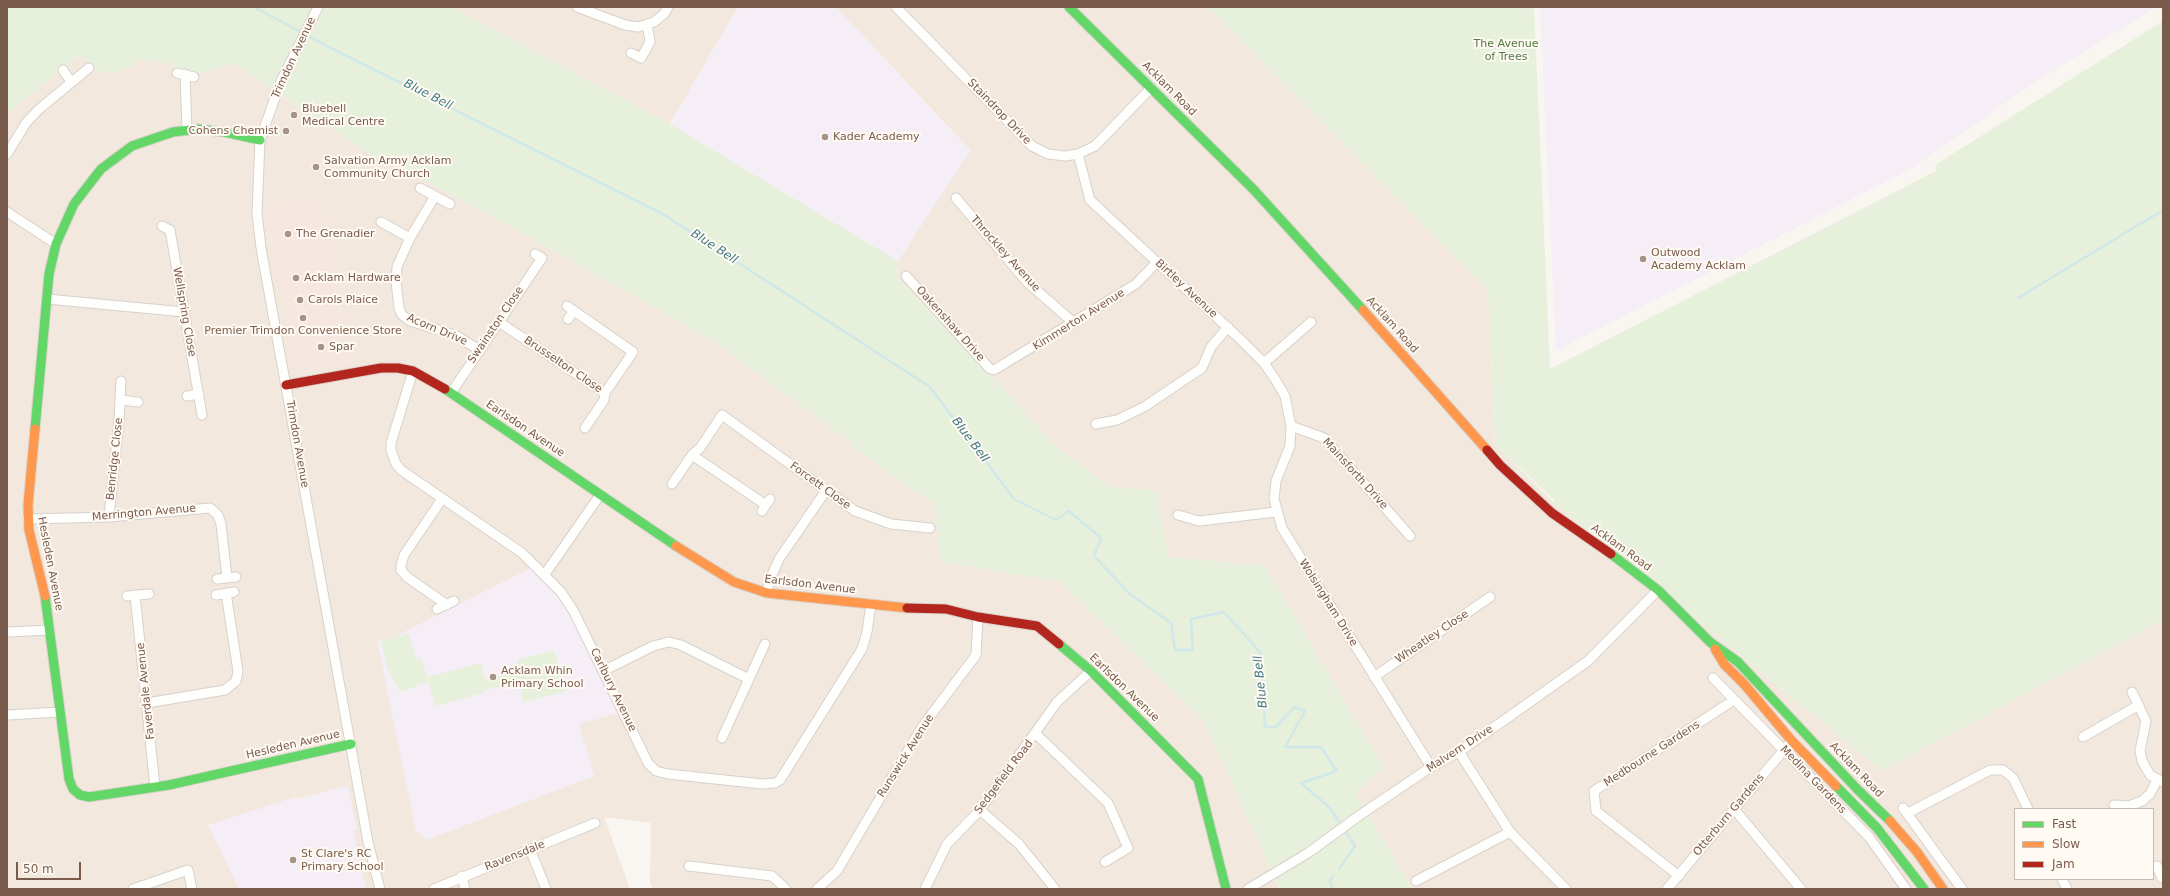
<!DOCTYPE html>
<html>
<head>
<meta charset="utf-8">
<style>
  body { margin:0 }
  #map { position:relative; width:2170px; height:896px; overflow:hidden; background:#f9f5f0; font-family:"DejaVu Sans",sans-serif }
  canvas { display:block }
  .frame { position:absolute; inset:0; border:8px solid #7a5c4d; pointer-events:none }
  .legend { position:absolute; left:2014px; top:808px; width:140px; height:72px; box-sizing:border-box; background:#fffaf3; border:1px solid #cabbb1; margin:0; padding:5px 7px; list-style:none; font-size:12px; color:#7a5c4d }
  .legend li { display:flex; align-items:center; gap:8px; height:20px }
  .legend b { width:20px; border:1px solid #cabbb1 }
  .scale { position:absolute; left:16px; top:862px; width:65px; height:18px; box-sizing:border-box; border:2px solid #7a5c4d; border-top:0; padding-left:5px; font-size:12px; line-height:14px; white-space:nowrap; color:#7a5c4d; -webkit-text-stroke:3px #fffaf3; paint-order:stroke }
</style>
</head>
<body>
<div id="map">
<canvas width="2170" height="896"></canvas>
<div class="frame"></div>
<ul class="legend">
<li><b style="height:5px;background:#63d668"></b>Fast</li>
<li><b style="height:5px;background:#ff974d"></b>Slow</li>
<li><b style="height:5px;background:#b3261e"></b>Jam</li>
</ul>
<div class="scale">50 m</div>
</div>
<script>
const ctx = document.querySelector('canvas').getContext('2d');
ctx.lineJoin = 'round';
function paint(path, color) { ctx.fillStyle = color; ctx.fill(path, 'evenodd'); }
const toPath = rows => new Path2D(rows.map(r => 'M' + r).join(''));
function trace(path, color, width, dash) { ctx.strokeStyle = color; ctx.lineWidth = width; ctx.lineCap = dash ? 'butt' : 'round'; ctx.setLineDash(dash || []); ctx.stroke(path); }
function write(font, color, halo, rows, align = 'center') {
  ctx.font = font + ' "DejaVu Sans",sans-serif'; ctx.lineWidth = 4; ctx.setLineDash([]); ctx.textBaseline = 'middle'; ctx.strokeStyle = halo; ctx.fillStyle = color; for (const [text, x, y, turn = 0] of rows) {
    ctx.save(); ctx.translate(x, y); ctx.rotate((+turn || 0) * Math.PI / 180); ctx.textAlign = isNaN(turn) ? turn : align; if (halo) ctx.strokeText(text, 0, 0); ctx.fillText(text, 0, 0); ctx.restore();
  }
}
const residential = toPath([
  [452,7,738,7,670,124],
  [836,7,1208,7,1488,290,1495,444,1553,502,1882,771,2163,620,2163,889,1413,889,1355,793,1384,768,1265,566,1168,557,1157,491,1110,487,1054,445,996,380,897,277,898,261,970,150],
  [2015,809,2153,809,2153,879,2015,879],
  [81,54,95,70,123,71,141,59,162,62,174,65,174,69,199,74,234,63,361,149,439,188,524,234,719,344,854,445,852,447,934,504,940,561,1060,582,1204,721,1280,889,653,889,650,883,651,823,604,817,630,889,7,889,7,121,10,111]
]);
const commercial = toPath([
  [321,198,352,364,305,372,299,369,293,359,276,262,273,262,265,208]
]);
const education = toPath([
  [738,7,836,7,970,151,898,261,670,124],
  [1540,7,2156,7,2032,84,1914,167,1556,351],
  [531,568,559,593,619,713,579,724,594,776,427,840,416,831,377,641,392,638],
  [348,786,357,830,354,831,366,889,239,889,208,825,296,797,297,799]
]);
const green = toPath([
  [7,7,452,7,670,124,898,261,897,277,996,380,1054,445,1110,487,1157,491,1168,557,1265,566,1384,768,1355,793,1413,889,1280,889,1204,721,1060,582,940,561,934,504,852,447,853,444,719,344,524,234,439,188,361,149,234,63,199,74,174,69,174,65,162,62,141,59,123,71,106,73,95,70,80,54,10,111,7,121],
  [1208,7,1534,7,1550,369,1936,171,1935,165,2163,21,2163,620,1882,771,1553,502,1555,501,1495,444,1488,290],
  [409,634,416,659,421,658,427,677,481,663,485,679,519,670,517,660,554,650,565,692,523,702,519,683,484,690,483,693,436,706,428,682,400,692,386,666,381,640]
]);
const stream = toPath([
  [254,7,325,45,663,214,930,387,1014,499,1056,520,1069,511,1101,538,1094,556,1130,594,1171,623,1175,650,1193,650,1191,619,1224,612,1260,652,1265,727,1276,727,1294,707,1305,711,1285,747,1321,747,1337,771,1301,783,1330,808,1342,826],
  [2018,298,2163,210],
  [1339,869,1355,846,1345,830],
  [1332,889,1330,880,1333,876]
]);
const street = toPath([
  [318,7,281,81,260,140,257,213,261,248,368,842,380,889],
  [577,7,625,25,638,27,654,22,664,14,668,7],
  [896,7,1032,146,1048,154,1065,156,1078,154,1095,146,1151,88],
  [631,53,641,58,650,42,647,24],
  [63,70,71,82],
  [177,73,194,77],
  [185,74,187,130],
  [7,154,26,123,38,110,89,68],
  [1078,154,1090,200,1240,339,1264,363,1275,379,1285,396,1291,426,1290,446,1276,481,1274,499,1282,528,1431,767],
  [420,188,450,204],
  [435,196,410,238,397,267,396,282,399,308,402,315,410,321,457,336,479,350],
  [956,198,1027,282,1074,323],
  [7,212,56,244],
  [381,222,410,238],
  [162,226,170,230,202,415],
  [906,276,990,369,994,370,1136,284,1157,262],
  [47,299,184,312],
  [568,319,574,311],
  [499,322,605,393,633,352,567,306],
  [1264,363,1311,322],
  [413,371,391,443,391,450,396,464,401,470,522,553,561,592,574,612,648,763,656,771,668,774,762,784,775,783,780,780,862,649,867,632,871,604],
  [451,393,542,258,535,254],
  [187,396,199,394],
  [120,400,138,402],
  [1096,424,1117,420,1144,407,1202,368,1211,347,1228,327],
  [1291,426,1324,438,1410,536],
  [585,428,604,400,605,393],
  [672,484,692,455],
  [442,499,404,555,401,565,401,570,407,577,447,605],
  [766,505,692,455,700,448,722,415,855,511,891,524,930,528],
  [762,511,770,499],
  [1178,515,1199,521,1276,512],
  [109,517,119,420,121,381],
  [28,519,109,517,210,508,218,515,221,524,227,578],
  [545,574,600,495],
  [217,579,236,577],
  [767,593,769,582,779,559,825,492],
  [135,595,155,787],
  [216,595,234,592],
  [127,596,149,594],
  [437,609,454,601],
  [7,632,50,630],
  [603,671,653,646,669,642,681,645,749,679,722,738],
  [1374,677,1490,597],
  [1713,678,1869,837,1906,889],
  [749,679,765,644],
  [2132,692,2146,721,2140,751,2142,761,2150,775,2163,782],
  [147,703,225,690,236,681,238,671,226,593],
  [7,715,60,712],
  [1036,734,1108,803,1128,848,1105,862],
  [2083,737,2139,705],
  [1459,752,1510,832,1566,889],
  [2114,805,2129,806,2142,801,2150,794,2157,780],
  [1903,808,1962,889],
  [1734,809,1801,889],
  [980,810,1019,844,1055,889],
  [1908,813,1990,770,2003,770,2013,778,2028,809],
  [530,849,546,889],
  [689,866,772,876,786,889],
  [2157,866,2162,878],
  [462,876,465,889],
  [1679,876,1596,811,1594,791,1734,700],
  [2062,879,2067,889],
  [1416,881,1510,832],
  [133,889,188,870,192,889],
  [434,889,595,823],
  [817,889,837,871,922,727,976,655,978,617],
  [925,889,947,844,980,810,1057,702,1091,671],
  [1248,889,1308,853,1360,815,1431,767,1459,752,1588,661,1658,590],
  [1667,889,1788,745]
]);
const fast = toPath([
  [1069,7,1254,190,1363,310],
  [445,389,676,546],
  [35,429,49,274,56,244,74,204,101,169,132,146,173,132,198,129,224,132,260,140],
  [1611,554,1658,590,1710,642,1738,662,1858,790,1890,821],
  [45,596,69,779,73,789,80,795,89,797,169,785,351,744],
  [1059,644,1091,671,1198,779,1226,889],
  [1836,786,1877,828,1924,889]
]);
const slow = toPath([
  [1363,310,1487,450],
  [35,429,28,505,29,530,45,596],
  [676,546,734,582,767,593,907,608],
  [1715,649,1724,664,1744,684,1792,741,1836,786],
  [1890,821,1917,852,1943,889]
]);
const jam = toPath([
  [286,385,381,368,398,368,413,371,445,389],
  [1487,450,1500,465,1552,513,1611,554],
  [907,608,946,609,978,617,1037,626,1059,644]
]);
const markers = [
  [294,115,4,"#a69286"],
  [286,131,4,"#a69286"],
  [825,137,4,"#a69286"],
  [316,167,4,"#a69286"],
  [288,234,4,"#a69286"],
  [1643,259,4,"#a69286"],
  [296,278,4,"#a69286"],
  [300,300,4,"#a69286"],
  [303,318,4,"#a69286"],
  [321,347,4,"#a69286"],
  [493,677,4,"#a69286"],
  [293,860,4,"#a69286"]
];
const parkNames = [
  ["The Avenue",1506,44],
  ["of Trees",1506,57]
];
const streetNames = [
  ["Trimdon Avenue",294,58,-65],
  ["Acklam Road",1169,89,45],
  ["Staindrop Drive",999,112,46],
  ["Throckley Avenue",1005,254,48],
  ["Birtley Avenue",1186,289,43],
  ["Wellspring Close",184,312,80],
  ["Kimmerton Avenue",1079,320,-32],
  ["Oakenshaw Drive",950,324,48],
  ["Swainston Close",496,325,-56],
  ["Acklam Road",1392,325,48],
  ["Acorn Drive",437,330,23],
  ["Brusselton Close",563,365,34],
  ["Earlsdon Avenue",525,429,34],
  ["Trimdon Avenue",297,444,80],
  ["Benridge Close",115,459,-84],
  ["Mainsforth Drive",1355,474,48],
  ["Forcett Close",820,486,36],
  ["Merrington Avenue",144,513,-5],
  ["Acklam Road",1621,548,36],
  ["Hesleden Avenue",50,564,79],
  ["Earlsdon Avenue",810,585,7],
  ["Wolsingham Drive",1328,603,58],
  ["Wheatley Close",1432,637,-34],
  ["Earlsdon Avenue",1124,688,44],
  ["Carlbury Avenue",613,690,64],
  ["Faverdale Avenue",146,691,-96],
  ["Hesleden Avenue",293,745,-13],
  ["Malvern Drive",1460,749,-33],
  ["Medbourne Gardens",1652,754,-33],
  ["Runswick Avenue",906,756,-58],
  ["Acklam Road",1856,770,46],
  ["Sedgefield Road",1004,777,-53],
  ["Medina Gardens",1813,780,46],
  ["Otterburn Gardens",1729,815,-50],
  ["Ravensdale",515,856,-22]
];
const poiNames = [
  ["Bluebell",302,109],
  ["Medical Centre",302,122],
  ["Cohens Chemist",278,131,"right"],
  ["Kader Academy",833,137],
  ["Salvation Army Acklam",324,161],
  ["Community Church",324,174],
  ["The Grenadier",296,234],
  ["Outwood",1651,253],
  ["Academy Acklam",1651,266],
  ["Acklam Hardware",304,278],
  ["Carols Plaice",308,300],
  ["Premier Trimdon Convenience Store",303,331,"center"],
  ["Spar",329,347],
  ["Acklam Whin",501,671],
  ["Primary School",501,684],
  ["St Clare's RC",301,854],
  ["Primary School",301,867]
];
const waterNames = [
  ["Blue Bell",428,95,27],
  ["Blue Bell",714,247,33],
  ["Blue Bell",970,440,53],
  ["Blue Bell",1261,682,-96]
];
paint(residential, '#f2e8de');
paint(commercial, '#f6e8e1');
paint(education, '#f6eef6');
paint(green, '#e7f0db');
trace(stream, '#d0e8ea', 2.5);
trace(street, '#d7d1cb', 11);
trace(fast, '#d9d2cb', 11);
trace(slow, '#d9d2cb', 11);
trace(jam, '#d9d2cb', 11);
trace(street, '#fefefd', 9);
trace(fast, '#63d668', 9);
trace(slow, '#ff974d', 9);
trace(jam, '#b3261e', 9);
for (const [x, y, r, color] of markers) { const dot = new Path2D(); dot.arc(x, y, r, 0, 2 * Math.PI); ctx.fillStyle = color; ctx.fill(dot); trace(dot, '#fffaf3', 1.5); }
write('11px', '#537a41', '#fffaf3', parkNames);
write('11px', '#7a5c4d', '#fffaf3', streetNames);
write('11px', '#7a5c4d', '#fffaf3', poiNames, 'left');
write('italic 12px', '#437c86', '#fffaf3', waterNames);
</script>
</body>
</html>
